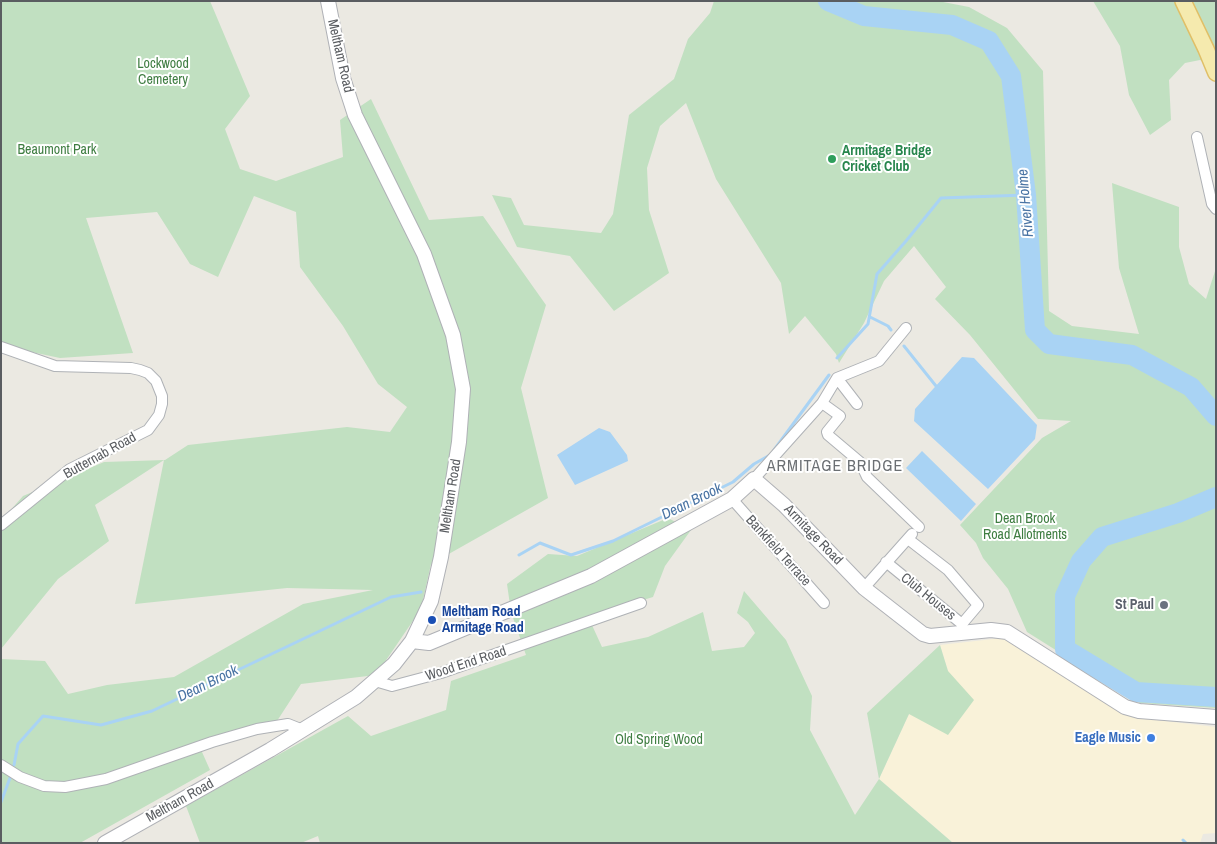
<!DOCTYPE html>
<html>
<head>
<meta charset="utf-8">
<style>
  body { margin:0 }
  #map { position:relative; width:1217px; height:844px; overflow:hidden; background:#ebe9e2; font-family:"Archivo Narrow",sans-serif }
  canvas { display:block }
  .frame { position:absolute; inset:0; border:2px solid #5a5d61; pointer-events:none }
</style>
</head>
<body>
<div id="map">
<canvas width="1217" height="844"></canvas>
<div class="frame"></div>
</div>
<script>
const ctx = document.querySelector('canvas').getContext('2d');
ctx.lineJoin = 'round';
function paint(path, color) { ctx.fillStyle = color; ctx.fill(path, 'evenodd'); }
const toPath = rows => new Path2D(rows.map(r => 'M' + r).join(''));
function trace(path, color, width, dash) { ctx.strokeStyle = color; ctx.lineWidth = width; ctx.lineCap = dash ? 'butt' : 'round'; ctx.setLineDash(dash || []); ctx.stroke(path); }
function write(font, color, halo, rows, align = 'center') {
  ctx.font = font + ' "Archivo Narrow",sans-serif'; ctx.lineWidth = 4; ctx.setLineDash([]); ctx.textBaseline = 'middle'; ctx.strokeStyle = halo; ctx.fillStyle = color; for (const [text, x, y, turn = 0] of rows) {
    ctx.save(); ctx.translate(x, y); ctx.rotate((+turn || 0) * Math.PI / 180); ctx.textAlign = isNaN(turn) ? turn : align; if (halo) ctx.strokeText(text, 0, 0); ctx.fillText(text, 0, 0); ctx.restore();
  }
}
const commercial = toPath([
  [1002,638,1139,718,1216,727,1216,833,1203,834,1200,843,953,843,879,779,909,714,948,671,940,645]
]);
const green = toPath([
  [1,1,210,1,250,96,225,129,240,169,276,181,343,157,340,120,371,99,429,220,483,216,546,305,521,388,548,498,431,564,421,609,376,675,301,684,277,721,198,743,210,770,80,843,1,843,1,659,45,661,68,694,107,685,174,677,303,604,373,590,287,588,135,604,164,460,95,505,109,541,58,579,1,649,1,521,23,496,104,462,165,460,188,445,347,427,390,432,407,407,378,384,343,326,300,267,296,212,254,196,218,277,190,264,157,212,86,218,133,353,60,358,22,350,1,342],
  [714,1,938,1,969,7,1007,28,1043,71,1049,311,1072,326,1139,334,1119,268,1112,183,1179,207,1179,247,1189,284,1206,299,1216,268,1216,708,1140,703,1027,632,1008,589,983,558,976,543,960,525,1042,438,1071,421,1038,419,970,335,935,299,946,287,914,246,884,281,864,323,839,363,836,354,805,316,789,334,781,283,716,179,686,103,660,126,647,168,649,210,669,273,614,311,570,256,517,247,492,195,511,198,524,225,601,233,613,214,629,115,674,79,688,39,710,13],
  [1093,1,1216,1,1216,69,1200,60,1185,63,1169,80,1171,120,1150,135,1129,95,1120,46],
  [668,518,691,530,665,566,653,597,600,613,591,623,602,647,648,637,703,612,712,651,744,647,755,633,748,622,737,613,744,591,786,640,812,696,810,730,855,815,879,779,867,713,940,645,948,671,974,700,948,735,909,714,879,779,953,843,320,843,318,836,301,843,200,843,186,806,348,716,371,736,446,710,451,681,526,655,511,612,507,584,548,554,577,556]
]);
const water = toPath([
  [962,357,974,358,1037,425,1035,439,988,489,914,421,915,409],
  [599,428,610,432,627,455,628,461,575,485,557,455],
  [922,451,976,504,961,521,906,468]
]);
const stream = toPath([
  [870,317,888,326,891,330],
  [904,346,936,386],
  [837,358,868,324,877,274,906,241,941,198,1026,195],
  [774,450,829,375],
  [519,555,540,543,571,555,613,541,733,482,754,464,770,455],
  [14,765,18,744,43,716,101,725,152,711,391,597,421,592],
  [1,802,10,778],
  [1183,840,1186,843]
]);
const river = toPath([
  [828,1,864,16,952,25,989,41,1011,76,1026,195,1035,330,1049,344,1132,355,1191,387,1216,416],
  [1216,497,1178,513,1102,537,1081,561,1065,596,1065,649,1136,692,1216,697]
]);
const minor = toPath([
  [1197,137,1212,204,1216,209],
  [1,347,55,366,131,368,140,370,148,373,156,381,162,396,162,404,159,415,148,430,70,469,1,525],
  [837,378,857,404],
  [822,403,840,416,827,432,828,435,860,462,867,477,919,527],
  [754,479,822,403,837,378,879,361,906,328],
  [732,499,824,603],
  [908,539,948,570,978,605,962,624],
  [886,562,962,624,962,631],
  [864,588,912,534],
  [375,681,392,686,441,673,641,603],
  [1,765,20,777,44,786,65,787,106,779,212,742,257,729,288,724,303,730]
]);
const secondary = toPath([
  [412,641,429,643,591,576,732,499,754,479,784,505,864,588,923,634,930,636,991,630,1007,632,1125,707,1139,711,1216,717],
  [105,843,270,750,356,697,394,664,412,641,431,601,441,557,459,442,463,389,453,335,424,254,355,115,343,78,328,1]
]);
const primary = toPath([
  [1183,1,1206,49,1216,73]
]);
const markers = [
  [832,159,5,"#2e9e5b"],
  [1164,605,5,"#6b7280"],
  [432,620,5,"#1a4fb4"],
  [1151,738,5,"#3f7fe0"]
];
const streetNames = [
  ["Meltham Road",340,56,77],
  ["Butternab Road",100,456,-29],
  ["Meltham Road",451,496,-81],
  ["Armitage Road",813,535,46],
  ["Bankfield Terrace",778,551,48],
  ["Club Houses",928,597,39],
  ["Wood End Road",466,664,-18],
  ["Meltham Road",180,801,-29]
];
const parkNames = [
  ["Lockwood",163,64],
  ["Cemetery",163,80],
  ["Beaumont Park",57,150],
  ["Dean Brook",1025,519],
  ["Road Allotments",1025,535],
  ["Old Spring Wood",659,740]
];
const leisureNames = [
  ["Armitage Bridge",842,151],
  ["Cricket Club",842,167]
];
const worshipNames = [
  ["St Paul",1154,605]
];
const transitNames = [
  ["Meltham Road",442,612],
  ["Armitage Road",442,628]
];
const shopNames = [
  ["Eagle Music",1141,738]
];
const waterNames = [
  ["River Holme",1026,203,-95],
  ["Dean Brook",692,502,-26],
  ["Dean Brook",208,684,-26]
];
const quarterNames = [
  ["ARMITAGE BRIDGE",835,467]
];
paint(commercial, '#f9f2d9');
paint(green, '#c1e0c1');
paint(water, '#a9d3f4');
trace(stream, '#a9d3f4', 3);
trace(river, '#a9d3f4', 20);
trace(minor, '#afb2b6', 12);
trace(secondary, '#afb1b6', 16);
trace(primary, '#e0bf67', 18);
trace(minor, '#fff', 10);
trace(secondary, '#fff', 14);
trace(primary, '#f5eaae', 15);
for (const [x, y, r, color] of markers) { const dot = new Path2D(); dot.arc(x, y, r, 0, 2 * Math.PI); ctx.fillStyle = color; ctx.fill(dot); trace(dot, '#fff', 2); }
write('14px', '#5a5d61', '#fff', streetNames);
write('14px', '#3e7d41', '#fff', parkNames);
write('bold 14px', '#27864d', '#fff', leisureNames, 'left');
write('bold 14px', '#5b616d', '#fff', worshipNames, 'right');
write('bold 14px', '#164399', '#fff', transitNames, 'left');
write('bold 14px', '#366cbe', '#fff', shopNames, 'right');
write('italic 15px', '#4a74a4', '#fff', waterNames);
ctx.letterSpacing = '1px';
write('16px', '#6b6f73', '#fff', quarterNames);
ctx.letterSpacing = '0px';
</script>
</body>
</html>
